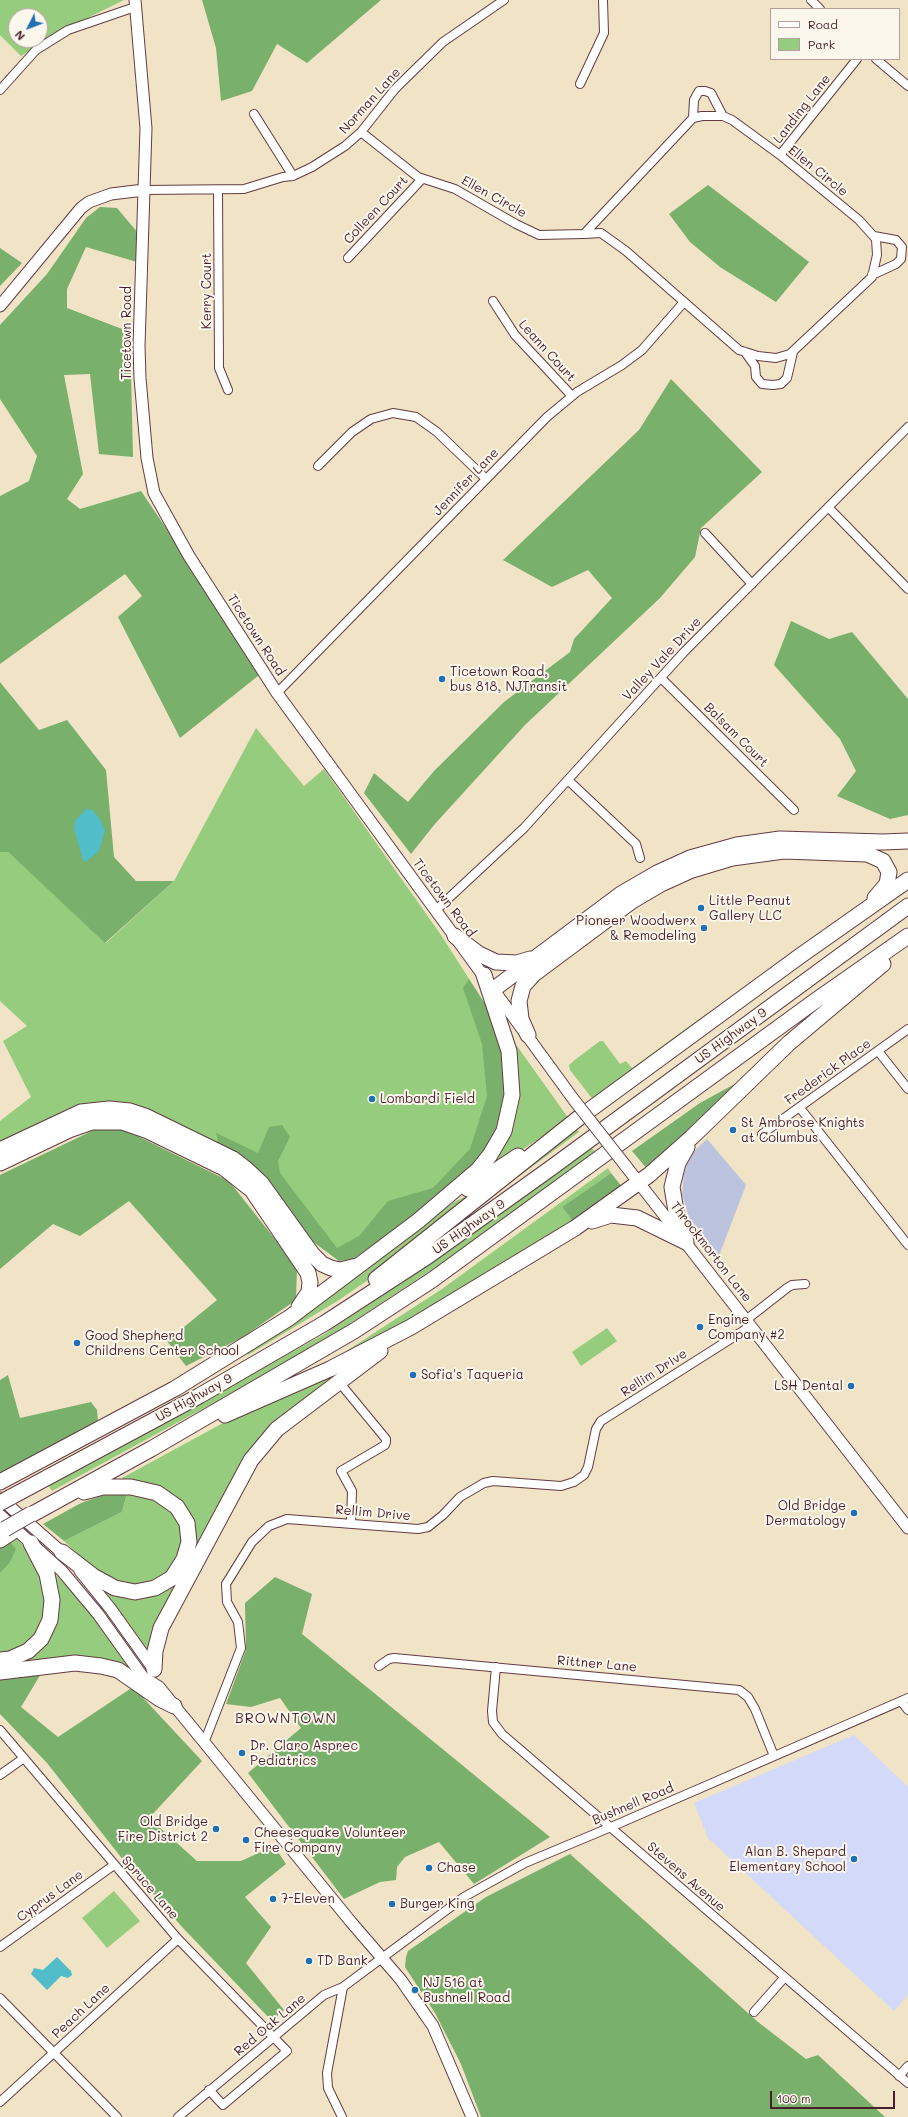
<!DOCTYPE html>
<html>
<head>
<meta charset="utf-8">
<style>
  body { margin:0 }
  #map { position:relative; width:908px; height:2117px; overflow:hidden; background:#f0e3c6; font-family:Mali,sans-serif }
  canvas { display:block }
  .legend { position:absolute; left:770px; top:8px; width:130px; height:52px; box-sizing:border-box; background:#fbf7ec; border:1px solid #b4a19f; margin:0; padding:5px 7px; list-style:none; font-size:12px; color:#4a1f2b }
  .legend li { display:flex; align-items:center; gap:8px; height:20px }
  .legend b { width:20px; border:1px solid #b4a19f }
  .north { position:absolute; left:8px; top:8px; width:40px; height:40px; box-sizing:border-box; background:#fbf7ec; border:1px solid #b4a19f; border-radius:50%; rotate:228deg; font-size:11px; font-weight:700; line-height:16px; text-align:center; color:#4a1f2b }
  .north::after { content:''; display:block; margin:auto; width:14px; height:18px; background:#1f6fb2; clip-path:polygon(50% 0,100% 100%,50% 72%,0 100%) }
  .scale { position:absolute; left:770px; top:2091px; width:125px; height:18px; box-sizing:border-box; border:2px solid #4a1f2b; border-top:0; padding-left:5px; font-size:12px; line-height:14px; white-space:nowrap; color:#4a1f2b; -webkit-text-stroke:3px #fbf7ec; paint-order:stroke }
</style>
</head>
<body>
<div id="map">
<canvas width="908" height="2117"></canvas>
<ul class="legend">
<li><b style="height:5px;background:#fff"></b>Road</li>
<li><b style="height:11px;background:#96cc7d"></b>Park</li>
</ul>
<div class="north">N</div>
<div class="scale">100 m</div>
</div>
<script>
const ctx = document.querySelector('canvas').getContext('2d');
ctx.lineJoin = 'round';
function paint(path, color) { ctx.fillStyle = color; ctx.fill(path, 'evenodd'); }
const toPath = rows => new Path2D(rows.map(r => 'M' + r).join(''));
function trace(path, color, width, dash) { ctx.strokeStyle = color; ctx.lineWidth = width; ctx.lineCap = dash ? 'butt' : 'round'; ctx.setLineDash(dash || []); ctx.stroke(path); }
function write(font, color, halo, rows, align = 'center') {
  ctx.font = font + ' Mali,sans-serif'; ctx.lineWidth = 4; ctx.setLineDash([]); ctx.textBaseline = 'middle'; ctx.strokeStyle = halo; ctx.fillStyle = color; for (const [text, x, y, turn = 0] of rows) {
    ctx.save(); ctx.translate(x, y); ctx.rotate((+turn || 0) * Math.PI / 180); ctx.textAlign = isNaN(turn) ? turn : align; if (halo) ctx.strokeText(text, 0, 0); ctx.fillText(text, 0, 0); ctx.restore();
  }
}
const built = toPath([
  [854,1735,908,1787,908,1995,894,2011,708,1838,694,1803]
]);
const industrial = toPath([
  [707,1139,746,1185,717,1261,689,1218,682,1194,684,1174,687,1164,696,1149]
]);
const green = toPath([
  [0,0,124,0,63,30,21,56,0,35],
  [16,16,40,16,40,40,16,40],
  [256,728,304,786,324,769,441,935,485,1004,498,1131,394,1230,339,1261,252,1162,132,1105,0,1145,0,1121,31,1097,3,1041,27,1026,0,1001,0,852,8,852,106,943,174,881],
  [706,1014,709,1017,594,1101,570,1070,569,1065,576,1059,600,1041,603,1041,620,1064,626,1061,632,1068],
  [517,1046,569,1119,508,1159,484,1169,517,1104,518,1072,513,1048],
  [575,1127,579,1132,518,1177,515,1173],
  [591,1147,596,1153,457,1253,325,1340,270,1372,52,1491,48,1485,323,1335,448,1252],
  [608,1168,611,1173,562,1207,574,1223,383,1338,331,1361,442,1289],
  [481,1189,391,1264,339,1300,248,1355,246,1352,424,1223,456,1201],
  [607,1328,617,1341,581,1366,572,1352],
  [359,1361,271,1431,148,1650,100,1587,110,1591,178,1577,187,1515,121,1480,122,1478,234,1417],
  [127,1493,146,1495,166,1504,178,1523,183,1538,178,1556,163,1578,147,1586,130,1586,99,1573,64,1541,122,1512],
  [16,1537,37,1563,48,1609,31,1643,0,1655,0,1546],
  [53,1572,88,1608,134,1672,0,1664,36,1651],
  [114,1891,140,1921,107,1948,82,1918]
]);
const forest = toPath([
  [202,0,381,0,307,63,277,44,252,91,221,101,216,48],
  [708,185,809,262,776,302,720,267,690,242,669,214],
  [100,207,117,208,138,233,137,262,86,247,67,289,67,308,130,332,133,457,99,454,90,374,64,375,83,474,67,499,80,509,141,491,263,672,180,738,118,617,142,596,125,574,0,664,0,496,29,481,37,456,0,399,0,325,47,274,86,218],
  [0,248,22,263,0,286],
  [671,379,762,472,701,528,695,557,660,598,525,725,434,825,411,854,364,793,374,773,408,802,434,771,504,702,570,652,574,639,612,598,588,570,552,587,503,560,639,430],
  [791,621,829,639,852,632,908,699,908,815,890,819,837,796,856,771,840,739,774,665],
  [0,682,39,730,67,720,106,770,114,857,136,881,174,881,105,943,8,852,0,852],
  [469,979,485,1004,498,1039,506,1069,506,1094,498,1131,488,1149,459,1180,394,1230,353,1259,339,1261,312,1241,273,1186,252,1164,219,1145,216,1133,258,1153,269,1127,282,1125,290,1137,278,1161,280,1173,337,1248,359,1236,388,1201,433,1188,470,1149,487,1096,482,1044,463,988],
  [740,1081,648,1170,632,1151,700,1103],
  [117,1126,229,1181,297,1267,296,1300,243,1337,186,1366,167,1341,217,1300,129,1201,80,1236,53,1224,0,1269,0,1175,98,1128],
  [611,1173,623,1188,574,1223,562,1207],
  [8,1375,20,1418,91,1402,97,1410,98,1420,49,1450,0,1477,0,1380],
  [110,1493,127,1493,122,1512,64,1541,43,1524,81,1503],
  [9,1541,16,1549,10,1562,0,1573,0,1547],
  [275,1577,312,1594,302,1634,550,1837,474,1884,439,1842,405,1857,397,1867,396,1880,380,1882,344,1899,248,1773,301,1728,280,1698,251,1707,226,1704,246,1650,245,1603],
  [42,1672,21,1707,58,1737,133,1687,202,1761,149,1818,197,1861,241,1861,274,1846,286,1864,245,1897,271,1927,246,1963,284,2010,272,2021,183,1928,120,1856,47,1763,0,1714,0,1678],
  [570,1854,758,2022,806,2059,818,2055,885,2117,481,2117,461,2064,435,2013,405,1967,406,1957,408,1951,486,1897]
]);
const water = toPath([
  [86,809,92,810,99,818,105,830,99,851,86,862,83,860,74,829,75,821],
  [57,1957,71,1971,72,1975,68,1978,61,1976,47,1990,31,1974,34,1968,43,1970]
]);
const street = toPath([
  [811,0,820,9],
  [876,59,908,86],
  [580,84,604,33,603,0],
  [0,90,36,50,68,30,135,7],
  [254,114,293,176],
  [693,118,694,100,699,91,705,91,711,93,723,116],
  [361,132,418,177,455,189,516,224,539,235,584,234,693,118,702,116,723,116,732,120,780,155,859,220,876,239,877,255,872,277,790,354,776,358,758,356,739,350,626,251,601,233,584,234],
  [780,155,857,59],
  [144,190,244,189,283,177,293,176,312,167,345,146,361,132,395,89,443,42,504,0],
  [218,190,219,368,228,390],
  [348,258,422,179],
  [872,275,896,264,901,259,902,247,896,240,874,236],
  [493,301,515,335,572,396],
  [745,352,755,366,756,377,762,384,773,385,781,384,787,378,793,352],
  [318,466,352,432,371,419,393,413,416,417,437,432,486,479],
  [828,507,908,589],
  [705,533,752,584],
  [661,678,794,810],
  [277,693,547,417,577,392,622,365,642,350,684,302],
  [568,780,636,844,640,858],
  [436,910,524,828,684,652,908,427],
  [878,1051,908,1089],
  [800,1108,908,1245],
  [762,1134,908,1029],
  [746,1320,787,1288,792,1285,805,1284],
  [339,1382,386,1439,386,1442,385,1445,341,1471,352,1491,351,1523],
  [379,1666,389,1659,394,1658,739,1690,748,1697,755,1709,774,1756],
  [496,1667,492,1711,493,1722,502,1734,908,2083],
  [901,1701,908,1710],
  [0,1730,178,1939,287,2051,223,2105,209,2090],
  [204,1743,241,1648,238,1622,227,1602,226,1584,252,1542,269,1526,287,1519,418,1529,428,1527,443,1515,460,1497,484,1483,493,1481,561,1486,574,1482,584,1475,588,1467,596,1429,601,1421,751,1326],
  [0,1775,24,1758],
  [0,1947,114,1865],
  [0,1998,117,2117],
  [754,2012,784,1978],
  [899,2076,908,2066],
  [0,2102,178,1939],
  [178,2117,324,1995,343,1987,464,1897,525,1863,611,1827,908,1698],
  [342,2117,328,2088,327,2073,343,1987]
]);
const secondary = toPath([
  [135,0,146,128,139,346,140,378,147,458,154,493,189,556,277,693,574,1100],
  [0,306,81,208,89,202,111,194,144,190],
  [625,1165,908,1528],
  [0,1498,67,1557],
  [0,1515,62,1571,98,1614,143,1677,159,1687,351,1922,401,1980,433,2026,472,2117],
  [80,1571,110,1608,155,1671]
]);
const highway = toPath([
  [455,936,479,954,496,962,517,963,530,959],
  [494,989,621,894,657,873,690,858,737,845,780,839,883,842,908,841],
  [528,1035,521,1019,519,1001,523,986,534,974,632,901,661,884,692,870,732,858,784,851,867,854,883,861,889,872,887,884,875,898],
  [0,1150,81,1112,109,1109,130,1111,145,1116,233,1159,246,1169,261,1183,312,1254,322,1264,331,1268,340,1270,357,1266],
  [0,1163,69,1130,92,1122,122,1122,148,1131,224,1168,252,1190,308,1273,310,1282,309,1292,299,1307],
  [468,1189,518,1156],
  [592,1221,611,1215,637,1218,686,1242],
  [686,1242,676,1211,672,1187,678,1163,687,1147],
  [376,1279,580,1117,800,956,908,880],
  [225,1415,330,1369,411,1327,575,1228,649,1175,692,1137,789,1043,883,964],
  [0,1482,176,1388,289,1318,418,1221,478,1170,490,1155,504,1131,512,1095,509,1051,484,975],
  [11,1497,199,1396,325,1323,428,1256,551,1168,908,906],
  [29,1516,151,1449,354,1331,432,1280,815,1001,908,936],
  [0,1540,12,1532],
  [62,1552,93,1576,115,1588,135,1592,155,1588,172,1578,184,1559,189,1542,187,1523,177,1507,157,1493,131,1487,103,1487,84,1492],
  [0,1660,10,1659,28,1651,41,1639,50,1620,52,1600,47,1574,31,1543],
  [154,1669,155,1651,161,1628,251,1460,277,1429,380,1351],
  [0,1672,75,1663,101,1666,118,1670,160,1699,174,1706]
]);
const secondaryBridge = toPath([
  [574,1100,625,1165]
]);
const highwayBridge = toPath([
  [0,1503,11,1497],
  [5,1529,31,1514]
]);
const markers = [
  [442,679,4,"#1f6fb2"],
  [701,908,4,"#1f6fb2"],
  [704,928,4,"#1f6fb2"],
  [372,1099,4,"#1f6fb2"],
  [733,1130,4,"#1f6fb2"],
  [700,1327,4,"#1f6fb2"],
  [77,1343,4,"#1f6fb2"],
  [413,1375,4,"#1f6fb2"],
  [851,1386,4,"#1f6fb2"],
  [854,1513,4,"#1f6fb2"],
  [242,1753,4,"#1f6fb2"],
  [216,1829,4,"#1f6fb2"],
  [246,1840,4,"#1f6fb2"],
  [854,1859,4,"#1f6fb2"],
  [429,1868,4,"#1f6fb2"],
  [273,1899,4,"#1f6fb2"],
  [392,1904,4,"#1f6fb2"],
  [309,1961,4,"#1f6fb2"],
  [415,1990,4,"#1f6fb2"]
];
const streetNames = [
  ["Norman Lane",370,101,-48],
  ["Landing Lane",802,109,-52],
  ["Ellen Circle",818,171,39],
  ["Ellen Circle",494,197,29],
  ["Colleen Court",376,210,-47],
  ["Kerry Court",207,291,-90],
  ["Ticetown Road",127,333,-90],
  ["Leann Court",547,351,48],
  ["Jennifer Lane",466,482,-46],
  ["Ticetown Road",256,635,57],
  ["Valley Vale Drive",662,659,-47],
  ["Balsam Court",736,735,45],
  ["Ticetown Road",444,898,53],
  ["US Highway 9",731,1036,-36],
  ["Frederick Place",828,1072,-36],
  ["US Highway 9",469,1227,-35],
  ["Throckmorton Lane",711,1252,52],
  ["Rellim Drive",654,1373,-33],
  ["US Highway 9",194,1398,-29],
  ["Rellim Drive",373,1513,5],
  ["Rittner Lane",597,1664,5],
  ["Bushnell Road",633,1804,-23],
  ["Stevens Avenue",686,1877,41],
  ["Spruce Lane",150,1888,49],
  ["Cyprus Lane",50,1896,-36],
  ["Peach Lane",81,2011,-43],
  ["Red Oak Lane",270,2025,-40]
];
const poiNames = [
  ["Ticetown Road,",450,672],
  ["bus 818, NJTransit",450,687],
  ["Little Peanut",709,901],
  ["Gallery LLC",709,916],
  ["Pioneer Woodwerx",696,921,"right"],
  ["& Remodeling",696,936,"right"],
  ["Lombardi Field",380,1099],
  ["St Ambrose Knights",741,1123],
  ["at Columbus",741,1138],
  ["Engine",708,1320],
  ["Company #2",708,1335],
  ["Good Shepherd",85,1336],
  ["Childrens Center School",85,1351],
  ["Sofia's Taqueria",421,1375],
  ["LSH Dental",843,1386,"right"],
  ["Old Bridge",846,1506,"right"],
  ["Dermatology",846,1521,"right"],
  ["Dr. Claro Asprec",250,1746],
  ["Pediatrics",250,1761],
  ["Old Bridge",208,1822,"right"],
  ["Fire District 2",208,1837,"right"],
  ["Cheesequake Volunteer",254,1833],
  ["Fire Company",254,1848],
  ["Alan B. Shepard",846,1852,"right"],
  ["Elementary School",846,1867,"right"],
  ["Chase",437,1868],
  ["7-Eleven",281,1899],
  ["Burger King",400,1904],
  ["TD Bank",317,1961],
  ["NJ 516 at",423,1983],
  ["Bushnell Road",423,1998]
];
const neighbourhoodNames = [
  ["BROWNTOWN",286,1719]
];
paint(built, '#d2d9f9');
paint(industrial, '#bcc3de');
paint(green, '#96cc7d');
paint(forest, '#78b06c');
paint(water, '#50bdc8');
trace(street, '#633c42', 10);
trace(secondary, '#633c42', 13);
trace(highway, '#633c42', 17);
trace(street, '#fff', 8);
trace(secondary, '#fff', 11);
trace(highway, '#fff', 15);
trace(secondaryBridge, '#633c42', 13, []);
trace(highwayBridge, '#633c42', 17, []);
trace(secondaryBridge, '#fff', 11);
trace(highwayBridge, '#fff', 15);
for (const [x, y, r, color] of markers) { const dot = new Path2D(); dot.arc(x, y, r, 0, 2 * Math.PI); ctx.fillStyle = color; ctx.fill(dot); trace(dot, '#fbf7ec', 1.5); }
write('13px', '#4a1f2b', '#fbf7ec', streetNames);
write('13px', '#4a1f2b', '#fbf7ec', poiNames, 'left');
ctx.letterSpacing = '1px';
write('14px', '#4a1f2b', '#fbf7ec', neighbourhoodNames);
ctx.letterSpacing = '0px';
</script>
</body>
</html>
